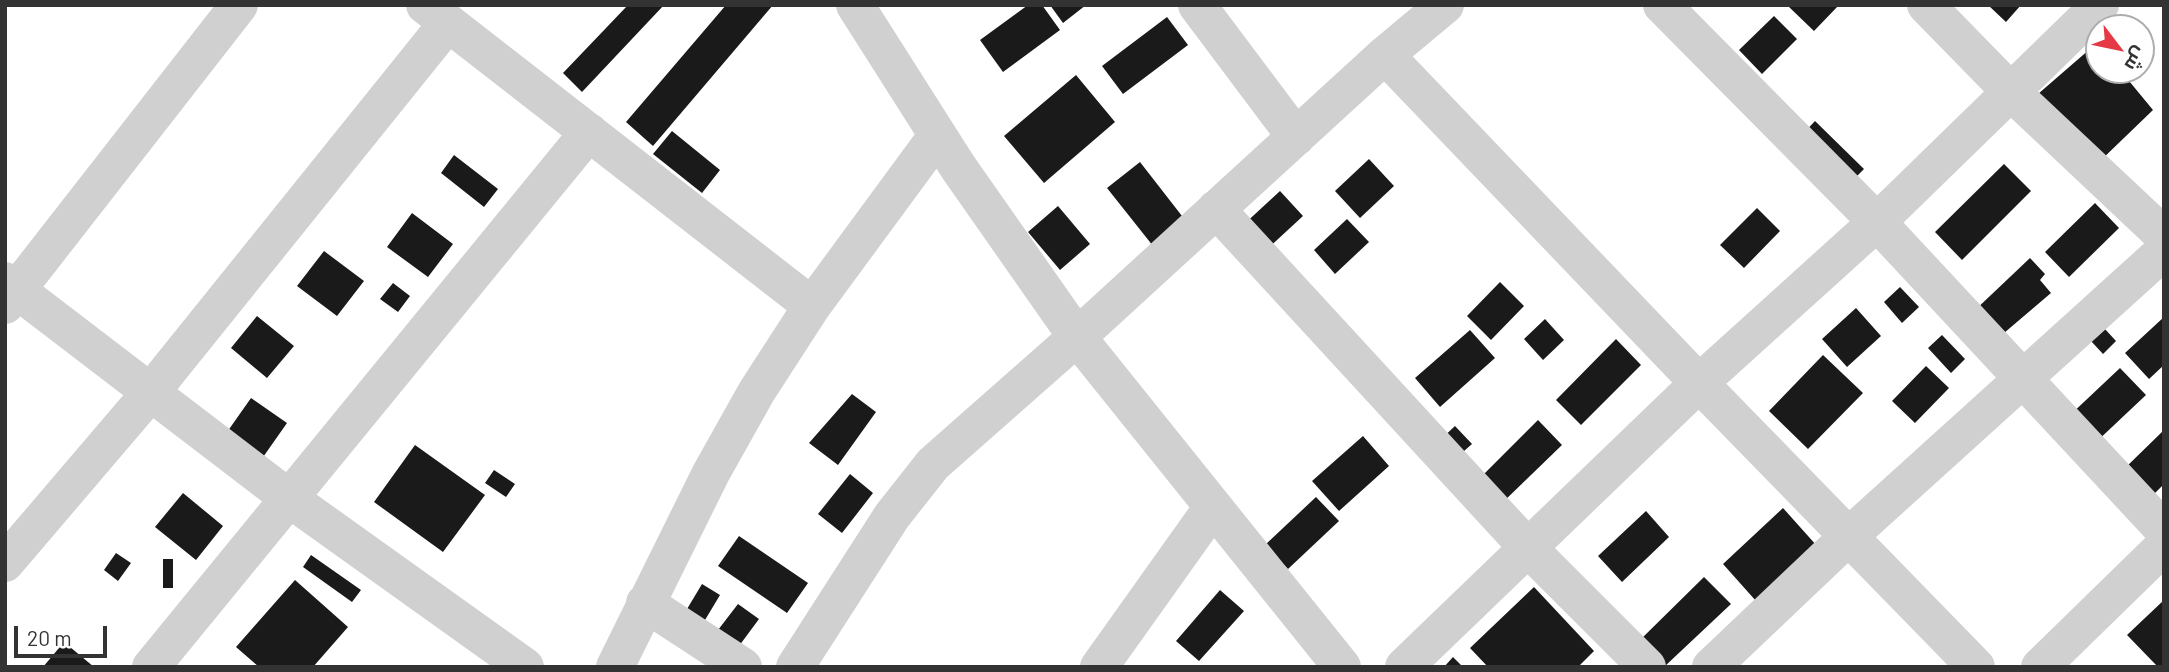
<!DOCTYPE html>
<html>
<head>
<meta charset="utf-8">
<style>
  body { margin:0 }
  #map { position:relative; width:2169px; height:672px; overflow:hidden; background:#fff; font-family:Barlow,Cairo,sans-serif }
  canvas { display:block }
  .frame { position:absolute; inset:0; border:7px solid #333; pointer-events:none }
  .north { position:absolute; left:2085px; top:14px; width:70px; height:70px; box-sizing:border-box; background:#fff; border:2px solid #adadad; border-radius:50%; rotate:122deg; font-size:19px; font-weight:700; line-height:28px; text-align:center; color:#333 }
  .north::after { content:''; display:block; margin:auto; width:24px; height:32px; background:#e63946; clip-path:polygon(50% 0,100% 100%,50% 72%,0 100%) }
  .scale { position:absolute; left:14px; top:626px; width:93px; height:32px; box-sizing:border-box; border:4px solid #333; border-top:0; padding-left:9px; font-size:21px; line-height:24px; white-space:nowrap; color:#333; -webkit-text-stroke:5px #fff; paint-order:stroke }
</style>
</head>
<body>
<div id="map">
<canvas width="2169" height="672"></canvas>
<div class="frame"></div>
<div class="north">ش</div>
<div class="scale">20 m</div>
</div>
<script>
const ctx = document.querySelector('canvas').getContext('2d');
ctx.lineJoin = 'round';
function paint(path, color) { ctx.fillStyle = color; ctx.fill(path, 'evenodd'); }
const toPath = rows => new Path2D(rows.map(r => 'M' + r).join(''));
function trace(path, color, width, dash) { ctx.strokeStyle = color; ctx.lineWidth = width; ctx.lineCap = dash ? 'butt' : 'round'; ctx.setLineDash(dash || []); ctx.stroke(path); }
const building = toPath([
  [628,5,664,5,582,92,563,73],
  [726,5,773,5,653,146,626,122],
  [1028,5,1042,5,1060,30,1003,72,980,40],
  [1050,5,1086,5,1063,23],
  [1791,5,1839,5,1814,31,1789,7],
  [1988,5,2021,5,2006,22],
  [1774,16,1797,39,1762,74,1739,50],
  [1167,17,1188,45,1123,94,1102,66],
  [2098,42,2099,70,2120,70,2153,110,2098,163,2038,94],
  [1076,75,1115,122,1044,183,1004,136],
  [1815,121,1864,169,1849,184,1800,137],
  [672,131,720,170,702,193,653,154],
  [454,155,498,189,484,207,441,173],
  [1369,159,1394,186,1360,218,1335,191],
  [1140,162,1189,225,1157,251,1107,188],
  [2004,164,2031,191,1962,260,1935,232],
  [1280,191,1303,216,1264,252,1241,227],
  [2095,203,2119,228,2069,277,2045,252],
  [1058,206,1090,244,1060,270,1028,232],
  [1757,208,1780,231,1744,268,1720,245],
  [412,213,453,244,428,277,387,247],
  [1347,219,1369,242,1335,274,1314,250],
  [324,251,364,281,337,316,297,286],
  [2030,258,2045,274,2040,280,2051,293,1997,339,1972,313],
  [1500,282,1524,306,1491,340,1467,316],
  [393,283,410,296,398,312,380,299],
  [1900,287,1919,307,1902,323,1884,302],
  [1856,308,1881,336,1847,367,1822,339],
  [257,316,294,346,267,378,231,348],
  [2164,317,2164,365,2149,379,2125,353],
  [1545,319,1564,340,1543,360,1524,339],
  [2104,328,2116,341,2103,354,2091,341],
  [1470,330,1495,358,1440,407,1415,378],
  [1942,335,1965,359,1951,373,1928,348],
  [1616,339,1641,365,1581,425,1556,400],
  [1823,355,1863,393,1808,449,1769,411],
  [1926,366,1949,388,1915,423,1892,401],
  [2120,368,2146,395,2094,444,2068,417],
  [852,394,876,412,838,465,809,443],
  [251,398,287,423,261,460,225,435],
  [1538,420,1562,445,1501,504,1477,481],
  [1455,426,1472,444,1455,459,1439,441],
  [2164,430,2164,484,2150,498,2123,470],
  [1363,436,1389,466,1339,511,1312,481],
  [415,445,485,495,443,552,374,502],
  [494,470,515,484,506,497,485,483],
  [850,474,873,493,842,533,818,514],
  [183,493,223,526,196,560,155,527],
  [1316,497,1339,521,1288,569,1265,545],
  [1783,508,1817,546,1756,601,1723,564],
  [1646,511,1669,537,1622,582,1598,556],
  [739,536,808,583,787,613,718,566],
  [116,553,131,563,118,581,104,570],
  [311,555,361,590,352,602,303,567],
  [163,559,173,559,173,588,163,588],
  [1704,577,1731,604,1664,667,1639,641],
  [295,580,348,627,313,667,259,667,236,647],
  [702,584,720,595,702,625,684,614],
  [1534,587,1594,651,1578,667,1488,667,1470,648],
  [1220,590,1244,611,1199,661,1176,641],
  [2164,600,2164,667,2158,667,2127,635],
  [738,604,759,619,739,646,718,630],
  [64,642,94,667,43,667],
  [1453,657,1463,667,1444,667]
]);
const minor = toPath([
  [425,5,812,306],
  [855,5,958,167,1077,337,1342,667],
  [1197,5,1296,137],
  [1662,5,1877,222,2164,530],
  [1926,5,2010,91,2164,236],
  [1385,55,1699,383,1976,667],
  [1216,209,1528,548,1647,667],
  [5,281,290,499,525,667],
  [5,305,239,5],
  [5,563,150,393,447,24],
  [645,603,743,667],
  [151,667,589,132],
  [615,667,711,473,757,391,812,306,937,136],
  [795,667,892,516,933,464,1077,337,1385,55,1445,5],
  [1099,667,1213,507],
  [1404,667,1699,383,1877,222,2100,5],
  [1711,667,1849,536,2164,251],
  [2040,667,2164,546]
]);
paint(building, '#1a1a1a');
trace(minor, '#d0d0d0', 38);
</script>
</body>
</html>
